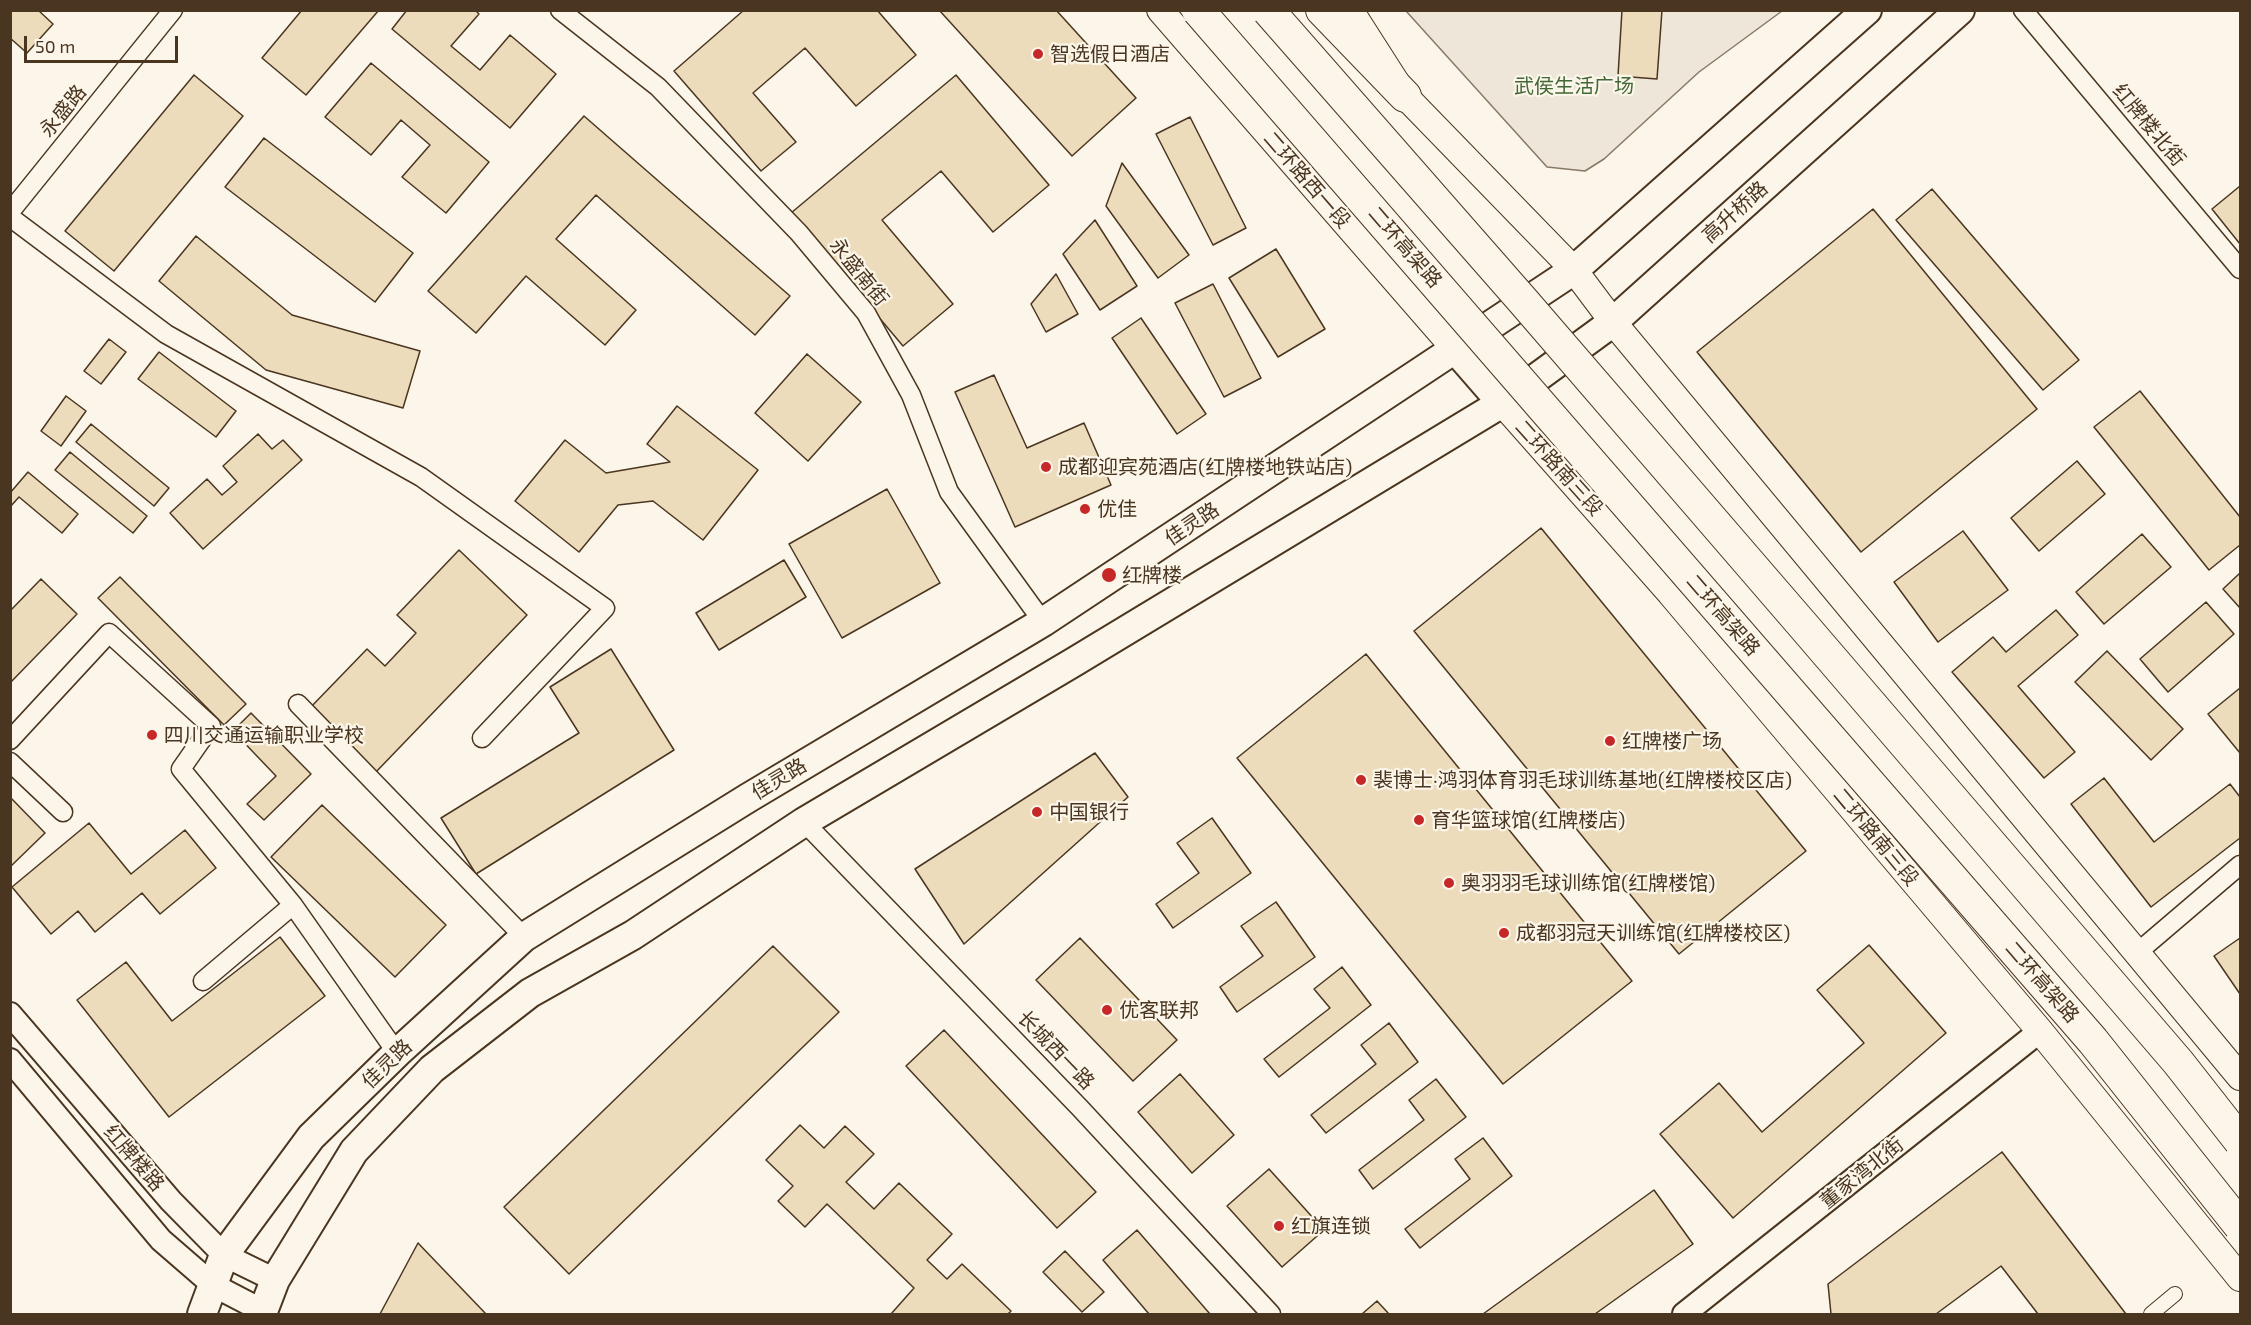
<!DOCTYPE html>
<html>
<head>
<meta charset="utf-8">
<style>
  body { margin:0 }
  #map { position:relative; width:2251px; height:1325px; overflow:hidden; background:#fbf6e9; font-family:"Exo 2",sans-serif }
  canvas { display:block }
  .frame { position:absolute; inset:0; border:12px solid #4a3520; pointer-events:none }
  .scale { position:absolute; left:24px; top:36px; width:154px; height:27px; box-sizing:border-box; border:3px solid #4a3520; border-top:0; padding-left:8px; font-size:18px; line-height:21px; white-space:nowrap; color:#4a3520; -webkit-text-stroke:4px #fbf6e9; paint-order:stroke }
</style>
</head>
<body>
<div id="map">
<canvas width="2251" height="1325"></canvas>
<div class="frame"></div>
<div class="scale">50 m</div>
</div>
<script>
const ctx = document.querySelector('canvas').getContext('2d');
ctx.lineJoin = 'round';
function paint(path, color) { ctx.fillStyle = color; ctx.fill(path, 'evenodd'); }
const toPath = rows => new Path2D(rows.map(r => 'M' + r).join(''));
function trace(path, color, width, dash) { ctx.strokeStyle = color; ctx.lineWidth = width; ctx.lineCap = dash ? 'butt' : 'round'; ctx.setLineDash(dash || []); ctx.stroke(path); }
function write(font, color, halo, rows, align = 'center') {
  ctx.font = font + ' "Exo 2","Noto Sans SC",sans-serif'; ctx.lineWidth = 4.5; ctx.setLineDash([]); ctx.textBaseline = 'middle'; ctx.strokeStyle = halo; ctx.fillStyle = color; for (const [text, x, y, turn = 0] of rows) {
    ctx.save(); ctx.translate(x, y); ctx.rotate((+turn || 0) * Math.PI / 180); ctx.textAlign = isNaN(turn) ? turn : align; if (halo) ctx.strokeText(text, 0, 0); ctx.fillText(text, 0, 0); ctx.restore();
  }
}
const green = toPath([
  [1406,11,1782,11,1699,72,1604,159,1585,171,1547,167,1406,11]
]);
const building = toPath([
  [10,10,38,10,53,24,27,53,10,38,10,10],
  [302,10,379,10,306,95,262,58,302,10],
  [407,10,475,10,479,14,451,46,480,70,510,35,556,74,510,128,392,29,407,10],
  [744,10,877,10,916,55,856,106,805,48,753,93,796,142,761,171,674,71,744,10],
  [939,10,1056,10,1136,98,1072,156,939,10],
  [1622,10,1662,10,1657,79,1618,76,1622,10],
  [371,63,489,162,446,213,402,177,430,145,401,120,371,155,325,117,371,63],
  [194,75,243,116,114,271,65,231,194,75],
  [956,75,1049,185,993,232,941,171,882,220,953,304,903,346,791,213,956,75],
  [584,116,790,296,755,335,596,195,556,239,636,310,605,345,526,276,476,333,428,291,584,116],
  [1190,117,1246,228,1213,245,1156,134,1190,117],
  [264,138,413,253,375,302,225,187,264,138],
  [1122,163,1189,255,1158,278,1106,206,1122,163],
  [2240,186,2240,244,2212,209,2240,186],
  [1932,189,2079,360,2043,390,1896,220,1932,189],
  [1873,209,2037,409,1861,552,1697,352,1873,209],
  [1095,220,1137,286,1100,310,1063,254,1095,220],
  [196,236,292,315,420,351,403,408,266,370,159,281,196,236],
  [1276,249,1325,329,1278,357,1229,278,1276,249],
  [1056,274,1078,314,1046,332,1031,304,1056,274],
  [1213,284,1261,378,1224,397,1175,303,1213,284],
  [1141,318,1206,414,1177,434,1112,338,1141,318],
  [109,339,126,352,101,384,84,371,109,339],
  [159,352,236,411,216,437,138,379,159,352],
  [807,354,861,402,808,461,755,413,807,354],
  [994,375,1027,448,1084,423,1111,485,1015,527,955,392,994,375],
  [2140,391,2240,517,2240,545,2209,570,2094,427,2140,391],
  [66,396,86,411,61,446,41,431,66,396],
  [677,406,758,470,703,540,653,501,618,505,579,552,515,501,565,440,606,473,670,462,647,444,677,406],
  [91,424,169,488,154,506,76,442,91,424],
  [258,434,272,449,283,440,302,460,203,549,170,513,207,479,222,495,237,482,223,466,258,434],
  [70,452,147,516,133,533,55,470,70,452],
  [2077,461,2105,494,2039,551,2011,518,2077,461],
  [28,472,78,514,62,533,19,497,10,507,10,493,28,472],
  [887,489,940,583,842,638,789,544,887,489],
  [1541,528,1806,851,1679,954,1414,631,1541,528],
  [1963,531,2008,590,1938,642,1894,582,1963,531],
  [2142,534,2171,567,2104,624,2076,592,2142,534],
  [459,550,527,615,375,773,308,710,367,649,385,666,416,633,397,615,459,550],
  [784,560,806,597,719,650,696,613,784,560],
  [2240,573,2240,608,2223,589,2240,573],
  [120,577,246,704,224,725,98,598,120,577],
  [41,579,77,614,10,683,10,611,41,579],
  [2206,602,2234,634,2168,692,2140,659,2206,602],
  [2056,610,2078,635,2018,686,2075,752,2044,778,1952,672,1993,637,2006,652,2056,610],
  [611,649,674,750,476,874,441,818,579,733,550,687,611,649],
  [2107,651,2183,729,2151,760,2075,682,2107,651],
  [1366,654,1632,981,1503,1084,1237,758,1366,654],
  [2240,688,2240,753,2208,714,2240,688],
  [251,713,311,774,264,820,247,804,276,776,233,731,251,713],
  [1095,753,1128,797,964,944,915,869,1095,753],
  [2104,778,2154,842,2230,784,2240,797,2240,838,2151,907,2071,804,2104,778],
  [10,797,45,833,10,867,10,797],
  [322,805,446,925,395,977,271,857,322,805],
  [1212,818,1251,873,1173,928,1156,904,1199,873,1177,843,1212,818],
  [89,823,131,874,185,830,216,868,160,914,142,893,95,932,78,911,51,934,12,887,89,823],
  [1276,902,1315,957,1237,1012,1220,987,1263,956,1241,926,1276,902],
  [280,937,325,996,169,1117,77,1000,126,962,172,1021,280,937],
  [1080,938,1177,1040,1133,1081,1036,980,1080,938],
  [2240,938,2240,994,2214,956,2240,938],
  [1869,945,1946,1033,1733,1218,1660,1134,1719,1083,1762,1132,1864,1043,1817,990,1869,945],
  [773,946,839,1012,569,1274,504,1207,773,946],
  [1342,967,1371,1005,1279,1077,1264,1059,1330,1008,1314,989,1342,967],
  [1389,1023,1418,1062,1326,1133,1311,1115,1376,1064,1361,1045,1389,1023],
  [944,1030,1096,1192,1057,1228,906,1066,944,1030],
  [1180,1074,1234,1135,1192,1173,1138,1112,1180,1074],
  [1436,1079,1466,1117,1373,1189,1359,1170,1424,1120,1409,1100,1436,1079],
  [800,1125,824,1148,845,1126,874,1154,846,1182,874,1209,899,1183,952,1234,927,1260,947,1279,962,1264,1011,1311,1008,1314,891,1314,914,1288,827,1204,805,1227,778,1201,793,1186,766,1160,800,1125],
  [1483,1138,1512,1176,1420,1248,1405,1229,1470,1179,1455,1159,1483,1138],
  [2002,1152,2126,1314,2038,1314,2001,1266,1936,1314,1831,1314,1828,1284,2002,1152],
  [1269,1169,1324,1230,1282,1267,1227,1206,1269,1169],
  [1654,1190,1693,1244,1595,1314,1483,1314,1654,1190],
  [1137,1230,1210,1314,1149,1314,1103,1260,1137,1230],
  [418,1243,486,1314,380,1314,418,1243],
  [1065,1251,1104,1292,1082,1312,1043,1272,1065,1251],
  [1377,1301,1389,1314,1362,1314,1377,1301]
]);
const pedestrian = toPath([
  [2151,1314,2175,1294]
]);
const minor = toPath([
  [560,10,658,87,799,233,866,313,911,395,949,492,1043,622],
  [2023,10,2240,269],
  [10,212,173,10],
  [10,217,166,334,421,477,605,608,482,738],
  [298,704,524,937],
  [10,740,109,633,211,726,181,769,293,905,397,1053],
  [10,762,63,812],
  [804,822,1080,1108,1271,1314],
  [2138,952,2240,865],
  [203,981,293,905]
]);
const tertiary = toPath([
  [10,1014,171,1201,224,1255,275,1280],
  [10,1060,161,1240,213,1285,263,1311],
  [1684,1314,2040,1031]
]);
const secondary = toPath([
  [1160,10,1455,349],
  [1350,10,1405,96,1574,270,1613,322,2240,1077],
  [1502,403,1670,593,2040,1031,2240,1278]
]);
const primary = toPath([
  [1455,349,1502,403],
  [202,1314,224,1255,311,1137,397,1053,524,937,748,798,1043,622,1574,270,1867,10],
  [262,1314,275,1280,354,1151,432,1069,530,993,633,935,804,822,1074,662,1502,403,1613,322,1960,10]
]);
const trunk = toPath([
  [1322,10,1405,96]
]);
const trunkBridge = toPath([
  [1198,10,2093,1041,2240,1226],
  [1268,10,1524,302,1801,623,2178,1062,2240,1141]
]);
const markers = [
  [1038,54,6,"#c62828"],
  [1046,467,6,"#c62828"],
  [1085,509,6,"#c62828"],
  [1109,575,8,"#c62828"],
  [152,735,6,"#c62828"],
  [1610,741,6,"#c62828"],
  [1361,780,6,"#c62828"],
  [1037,812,6,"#c62828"],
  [1419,820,6,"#c62828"],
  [1449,883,6,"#c62828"],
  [1504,933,6,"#c62828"],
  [1107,1010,6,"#c62828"],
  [1279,1226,6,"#c62828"]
];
const poiNames = [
  ["智选假日酒店",1050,54],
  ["成都迎宾苑酒店(红牌楼地铁站店)",1058,467],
  ["优佳",1097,509],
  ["红牌楼",1122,575],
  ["四川交通运输职业学校",164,735],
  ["红牌楼广场",1622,741],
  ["裴博士·鸿羽体育羽毛球训练基地(红牌楼校区店)",1373,780],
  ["中国银行",1049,812],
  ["育华篮球馆(红牌楼店)",1431,820],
  ["奥羽羽毛球训练馆(红牌楼馆)",1461,883],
  ["成都羽冠天训练馆(红牌楼校区)",1516,933],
  ["优客联邦",1119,1010],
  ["红旗连锁",1291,1226]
];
const parkNames = [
  ["武侯生活广场",1574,86]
];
const streetNames = [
  ["永盛路",63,111,-51],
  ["红牌楼北街",2149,125,50],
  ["二环路西一段",1307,180,49],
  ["高升桥路",1735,212,-42],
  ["二环高架路",1405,247,49],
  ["永盛南街",859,272,51],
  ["二环路南三段",1559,468,48],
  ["佳灵路",1192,524,-34],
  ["二环高架路",1723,615,49],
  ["佳灵路",779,779,-31],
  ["二环路南三段",1876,837,50],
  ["二环高架路",2042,982,49],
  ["长城西一路",1056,1050,46],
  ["佳灵路",387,1064,-44],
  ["红牌楼路",134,1158,49],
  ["董家湾北街",1862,1173,-39]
];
paint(green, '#ede6d9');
trace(green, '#887966', 1.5);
paint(building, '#ecdcbc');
trace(building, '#4a3520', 1.5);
trace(pedestrian, '#4a3520', 16);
trace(minor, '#4a3520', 21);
trace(tertiary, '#4a3520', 26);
trace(secondary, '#4a3520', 28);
trace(primary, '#4a3520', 32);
trace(trunk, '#4a3520', 34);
trace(pedestrian, '#fbf6e9', 14);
trace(minor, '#fbf6e9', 18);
trace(tertiary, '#fbf6e9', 22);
trace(secondary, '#fbf6e9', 26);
trace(primary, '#fbf6e9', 28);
trace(trunk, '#fbf6e9', 32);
trace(trunkBridge, '#4a3520', 34, []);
trace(trunkBridge, '#fbf6e9', 32);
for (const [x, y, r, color] of markers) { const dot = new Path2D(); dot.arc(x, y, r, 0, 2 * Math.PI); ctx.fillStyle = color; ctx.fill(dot); trace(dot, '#fbf6e9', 2); }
write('20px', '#4a3520', '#fbf6e9', poiNames, 'left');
write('20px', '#436837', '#fbf6e9', parkNames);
write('20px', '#4a3520', '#fbf6e9', streetNames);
</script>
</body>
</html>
